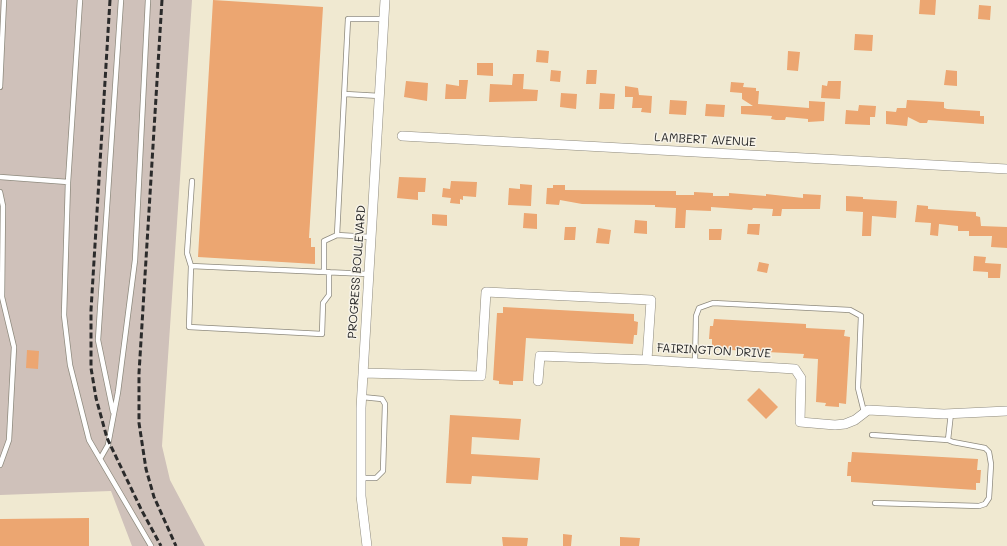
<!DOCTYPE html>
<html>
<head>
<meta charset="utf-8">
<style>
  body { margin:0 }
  canvas { display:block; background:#f0e9d1 }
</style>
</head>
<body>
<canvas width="1007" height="546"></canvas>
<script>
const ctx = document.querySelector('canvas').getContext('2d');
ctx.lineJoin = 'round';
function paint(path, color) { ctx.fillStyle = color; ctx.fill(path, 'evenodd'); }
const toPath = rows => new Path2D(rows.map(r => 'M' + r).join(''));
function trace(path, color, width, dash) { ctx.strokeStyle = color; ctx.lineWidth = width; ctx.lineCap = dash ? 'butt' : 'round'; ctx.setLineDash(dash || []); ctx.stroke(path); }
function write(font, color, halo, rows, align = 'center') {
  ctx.font = font + ' Mali,sans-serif'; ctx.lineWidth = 3; ctx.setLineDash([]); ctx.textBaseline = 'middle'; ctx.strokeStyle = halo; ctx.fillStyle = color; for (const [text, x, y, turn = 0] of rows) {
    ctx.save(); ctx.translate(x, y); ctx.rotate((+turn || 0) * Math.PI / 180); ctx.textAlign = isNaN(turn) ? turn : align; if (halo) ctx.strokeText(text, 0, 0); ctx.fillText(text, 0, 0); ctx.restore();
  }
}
const industrial = toPath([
  [0,0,192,0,162,446,170,480,205,546,132,546,111,491,0,495]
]);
const building = toPath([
  [213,0,323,7,309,238,311,238,311,247,315,247,315,264,198,257],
  [920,0,936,0,935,15,919,14],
  [979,5,991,6,990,20,978,19],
  [855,34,873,35,872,51,854,50],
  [537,50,549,51,548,63,536,62],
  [788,51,800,52,798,71,787,70],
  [477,63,493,63,493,76,477,75],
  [551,70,561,71,560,82,550,81],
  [587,70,597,70,596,84,586,84],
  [946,70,957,71,957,86,944,85],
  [513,74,524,74,523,89,538,90,537,101,489,102,490,84,512,85],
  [459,80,468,80,466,99,445,99,446,84,459,86],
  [406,81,428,83,427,101,404,97],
  [828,81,841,81,840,99,821,98,822,85,827,86],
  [731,82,744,83,743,87,756,88,756,91,759,91,758,104,809,108,809,101,825,102,824,121,808,122,808,119,786,117,785,120,776,120,771,119,772,116,741,114,741,106,753,106,742,99,742,93,730,92],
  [625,86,638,88,639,95,652,96,651,113,641,112,642,108,632,108,633,97,625,97],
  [561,93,577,94,576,109,560,107],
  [600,93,615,94,614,109,599,109],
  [670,100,687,101,686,115,669,114],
  [907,100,944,102,944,108,947,109,980,111,980,116,984,116,984,124,928,120,927,123,920,123,908,117,907,126,886,124,886,111,896,112,897,108,906,108],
  [706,104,725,105,724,117,705,116],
  [859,105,876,106,875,117,870,117,870,125,845,124,846,110,858,111],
  [399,177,426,178,425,192,418,192,418,200,397,198],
  [451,181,477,182,476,197,463,196,463,200,460,199,460,204,450,203,451,198,442,197,443,188,450,189],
  [520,184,532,185,531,206,508,205,509,188,520,189],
  [553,185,565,185,565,190,676,191,676,195,694,195,694,192,713,193,713,196,729,196,729,193,766,196,766,194,803,198,803,194,821,195,820,209,782,209,781,216,772,216,773,209,753,208,752,210,711,207,711,211,686,210,685,228,675,228,676,208,655,207,655,205,582,204,560,200,559,205,546,204,547,188,553,188],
  [846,196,863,197,863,199,897,201,896,218,872,216,871,236,862,236,863,212,846,211],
  [917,205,928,206,928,209,976,212,976,216,980,217,981,226,1007,227,1007,248,991,247,992,236,969,236,969,231,958,231,958,226,939,224,938,236,930,235,931,223,915,222],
  [524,213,537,214,537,229,523,228],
  [432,214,447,215,447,226,432,225],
  [635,220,647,221,647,234,634,233],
  [748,224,760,224,759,235,747,234],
  [565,227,576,227,575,240,564,240],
  [598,228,611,230,609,244,596,243],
  [709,229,722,229,721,240,709,240],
  [974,256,986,257,985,263,1001,264,1000,278,988,278,988,272,973,271],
  [759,262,769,264,767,273,757,271],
  [503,307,634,314,634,321,638,322,637,335,634,335,633,344,526,338,523,381,513,381,513,385,499,384,499,381,493,380,497,313,503,313],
  [714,319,806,324,806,328,845,330,844,336,850,337,846,404,839,403,839,407,825,406,826,403,816,402,818,359,803,358,804,354,712,349,712,339,709,339,710,326,713,326],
  [27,350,39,351,38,369,26,368],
  [759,388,778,407,766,419,747,400],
  [450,415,521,419,519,440,472,437,471,454,540,458,538,480,472,476,471,484,446,483],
  [852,452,978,459,977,470,981,470,980,483,976,483,976,490,851,482,851,476,847,476,848,462,851,462],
  [89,518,89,546,0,546,0,519],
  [563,534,572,535,571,546,563,546],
  [502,537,528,538,527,546,503,546],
  [620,537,640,538,639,546,620,546]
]);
const lane = toPath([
  [0,87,4,0],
  [345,94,380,96],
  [0,177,68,182,64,315,70,365,89,440,151,546],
  [68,182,80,0],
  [0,192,3,206,2,297,14,347,9,440,0,465],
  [371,237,337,235,348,19,384,19],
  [191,266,187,253,192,181],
  [324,272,324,241,337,235],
  [329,272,329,295,323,303,322,334,189,327,191,266,368,274],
  [695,362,696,316,699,308,713,303,850,310,861,316,858,388,864,412],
  [113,412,98,340,121,0],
  [872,435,948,440],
  [100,459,108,445,118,392,135,260,148,0],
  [360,478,376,478,383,471,385,404,382,399,362,397],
  [875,503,979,506,985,504,989,498,991,464,989,452,985,448,953,442,948,440,951,413]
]);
const street = toPath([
  [402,136,1007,169],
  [363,373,481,376,486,292,651,300,647,360,795,369,801,378,800,422,835,425,845,424,855,420,868,410,944,414,1007,411],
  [538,381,540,356,647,360],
  [367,546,361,496,361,408,385,0]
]);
const rail = toPath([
  [110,0,91,310,91,368,96,398,107,438,142,511,161,546],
  [162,0,139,373,139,423,146,469,154,497,176,546]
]);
const streetNames = [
  ["LAMBERT AVENUE",705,140,3],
  ["PROGRESS BOULEVARD",357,272,-86],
  ["FAIRINGTON DRIVE",714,351,3]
];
paint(industrial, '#cfc1ba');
paint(building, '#eca671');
trace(lane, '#8e8a7e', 6);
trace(street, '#8e8a7e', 10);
trace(lane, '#fff', 4.5);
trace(street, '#fff', 9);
trace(rail, '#2b2b2b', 3, [6, 3]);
write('12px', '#2b2b2b', '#f7f3e8', streetNames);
</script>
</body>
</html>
